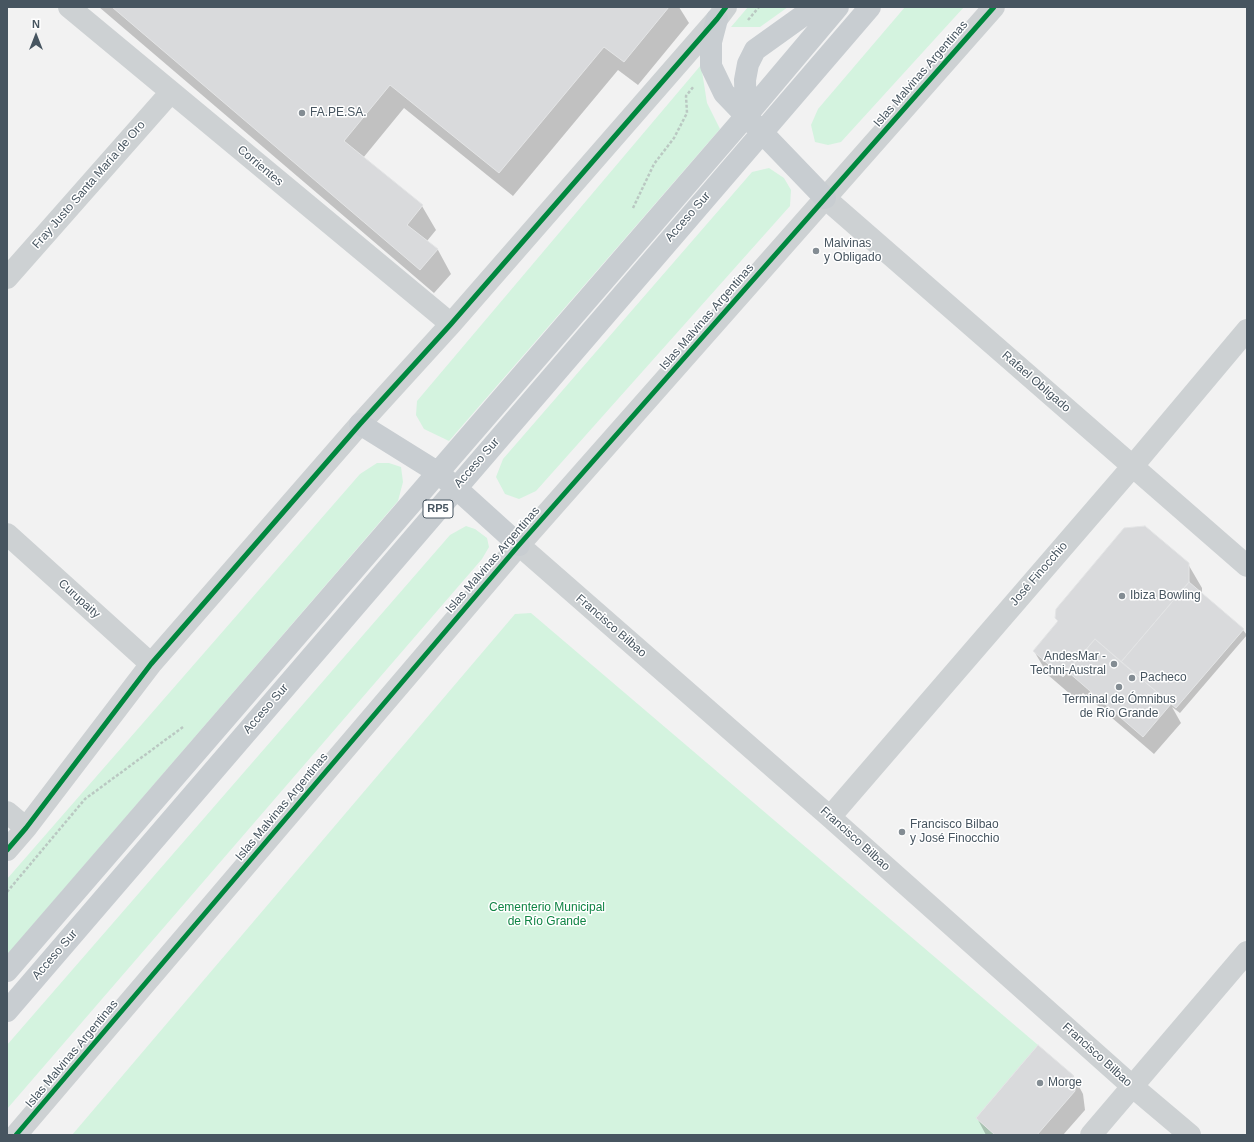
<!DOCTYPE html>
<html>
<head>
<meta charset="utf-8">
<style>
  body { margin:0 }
  #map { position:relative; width:1254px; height:1142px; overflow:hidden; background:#f2f2f2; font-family:Helvetica,sans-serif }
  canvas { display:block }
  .frame { position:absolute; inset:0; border:8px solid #475560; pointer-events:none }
  .north { position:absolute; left:16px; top:16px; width:40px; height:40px; -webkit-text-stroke:3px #fff; paint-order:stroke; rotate:0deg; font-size:11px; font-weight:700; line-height:16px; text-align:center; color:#475560 }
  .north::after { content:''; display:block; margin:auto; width:14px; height:18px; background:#475560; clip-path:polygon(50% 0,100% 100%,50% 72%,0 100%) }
</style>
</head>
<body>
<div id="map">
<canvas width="1254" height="1142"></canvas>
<div class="frame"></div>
<div class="north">N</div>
</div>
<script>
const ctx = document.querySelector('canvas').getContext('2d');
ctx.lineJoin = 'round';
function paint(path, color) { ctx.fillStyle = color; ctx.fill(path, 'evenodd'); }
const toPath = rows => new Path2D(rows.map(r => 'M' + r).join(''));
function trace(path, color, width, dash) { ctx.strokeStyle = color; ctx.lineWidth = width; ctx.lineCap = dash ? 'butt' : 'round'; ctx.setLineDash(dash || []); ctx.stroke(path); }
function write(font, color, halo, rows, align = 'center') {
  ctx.font = font + ' Helvetica,sans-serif'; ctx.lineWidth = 3; ctx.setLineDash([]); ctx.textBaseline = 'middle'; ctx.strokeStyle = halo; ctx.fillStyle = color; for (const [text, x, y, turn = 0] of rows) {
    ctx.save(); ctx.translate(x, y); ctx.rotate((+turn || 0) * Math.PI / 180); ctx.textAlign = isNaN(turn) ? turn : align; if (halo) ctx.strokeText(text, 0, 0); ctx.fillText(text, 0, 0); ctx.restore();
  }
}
const green = toPath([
  [748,7,788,7,760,27,731,27],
  [905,7,964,7,841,142,828,145,815,142,811,125,818,109],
  [701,65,707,103,720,129,449,441,424,429,416,415,417,401],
  [769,168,784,178,791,190,790,206,536,491,519,499,505,494,496,477,503,459,752,172],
  [377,463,389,463,401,467,403,482,398,501,7,955,7,879,360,474],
  [466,526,475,529,487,538,489,547,482,559,7,1109,7,1045,450,535],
  [531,613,1038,1045,976,1118,995,1135,72,1135,515,614]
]);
const shadow = toPath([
  [99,7,679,7,689,23,638,85,618,70,513,196,404,108,363,158,422,206,436,230,427,241,438,250,451,274,434,293],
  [1188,564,1202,588,1202,595,1243,630,1247,635,1180,713,1172,707,1181,723,1154,754,1083,693,1077,700,1048,675,1034,651,1058,623,1056,618],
  [1073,1075,1083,1094,1085,1110,1063,1135,986,1135,977,1118]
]);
const building = toPath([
  [112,7,669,7,624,62,604,47,499,173,390,85,344,141,423,205,407,225,438,249,420,270,112,7],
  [1145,526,1189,563,1189,582,1121,662,1095,639,1063,677,1033,651,1058,621,1055,618,1056,609,1124,528,1145,526],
  [1189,582,1244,629,1176,708,1121,662,1189,582],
  [1095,639,1171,704,1143,737,1067,671,1095,639],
  [1038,1045,1073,1075,1075,1091,1037,1135,995,1135,976,1118,1038,1045]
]);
const path = toPath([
  [748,20,759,7],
  [633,208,654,164,674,138,687,113,686,96,694,86],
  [7,892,85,799,183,727]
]);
const street = toPath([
  [69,7,451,324],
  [825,198,1247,566],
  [7,278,171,92],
  [7,534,151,664],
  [519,545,830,817,1132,1086,1190,1135],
  [7,812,26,828],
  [830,817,1132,467,1247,330],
  [7,850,26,828,151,664,360,424,451,324,717,19,726,7],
  [16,1135,519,545,994,7],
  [1091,1135,1247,952]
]);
const primary = toPath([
  [717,19,711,42,711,66,724,93,825,198],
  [746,116,745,80,748,64,755,50,815,7],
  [360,424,437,472,456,488,519,545],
  [7,971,746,116,838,7],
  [7,1011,870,7]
]);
const cycleway = toPath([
  [7,850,26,828,151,664,360,424,451,324,717,19,726,7],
  [16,1135,519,545,994,7]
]);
const markers = [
  [302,113,4,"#838c93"],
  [816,251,4,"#838c93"],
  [1122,596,4,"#838c93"],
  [1114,664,4,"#838c93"],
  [1132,678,4,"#838c93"],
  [1119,687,4,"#838c93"],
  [902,832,4,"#838c93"],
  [1040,1083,4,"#838c93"]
];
const shields = [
  [438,509,30]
];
const shieldNames = [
  ["RP5",438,509]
];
const streetNames = [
  ["Islas Malvinas Argentinas",921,74,-49],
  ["Corrientes",260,166,40],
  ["Fray Justo Santa María de Oro",89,185,-49],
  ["Acceso Sur",688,217,-49],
  ["Islas Malvinas Argentinas",707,317,-49],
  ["Rafael Obligado",1036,382,41],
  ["Acceso Sur",477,463,-49],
  ["Islas Malvinas Argentinas",493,560,-49],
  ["José Finocchio",1039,574,-49],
  ["Curupaity",79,599,42],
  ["Francisco Bilbao",611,626,41],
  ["Acceso Sur",266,709,-49],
  ["Islas Malvinas Argentinas",282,807,-50],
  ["Francisco Bilbao",855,839,42],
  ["Acceso Sur",55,955,-49],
  ["Islas Malvinas Argentinas",72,1054,-50],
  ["Francisco Bilbao",1097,1055,42]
];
const poiNames = [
  ["FA.PE.SA.",310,113],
  ["Malvinas",824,244],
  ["y Obligado",824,258],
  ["Ibiza Bowling",1130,596],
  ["AndesMar -",1106,657,"right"],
  ["Techni-Austral",1106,671,"right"],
  ["Pacheco",1140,678],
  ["Terminal de Ómnibus",1119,700,"center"],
  ["de Río Grande",1119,714,"center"],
  ["Francisco Bilbao",910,825],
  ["y José Finocchio",910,839],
  ["Morge",1048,1083]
];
const parkNames = [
  ["Cementerio Municipal",547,908],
  ["de Río Grande",547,922]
];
paint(green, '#d4f3df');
paint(shadow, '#0003');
paint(building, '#d9dadc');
trace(building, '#e3e4e5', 1);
trace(path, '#bac8c2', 2.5, [3, 2]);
trace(street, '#cdd1d3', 22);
trace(primary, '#c8cdd1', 22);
trace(cycleway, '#00873e', 5);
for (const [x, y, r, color] of markers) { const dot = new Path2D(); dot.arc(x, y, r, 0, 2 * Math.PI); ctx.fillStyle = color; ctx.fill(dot); trace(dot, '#fff', 1.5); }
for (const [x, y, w] of shields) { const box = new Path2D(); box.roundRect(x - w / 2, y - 9, w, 18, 3); ctx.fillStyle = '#fff'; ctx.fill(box); trace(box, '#475560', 1); }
write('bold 11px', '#475560', null, shieldNames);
write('12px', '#475560', '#fff', streetNames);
write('12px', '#475560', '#fff', poiNames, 'left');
write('12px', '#0f8444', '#fff', parkNames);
</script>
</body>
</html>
